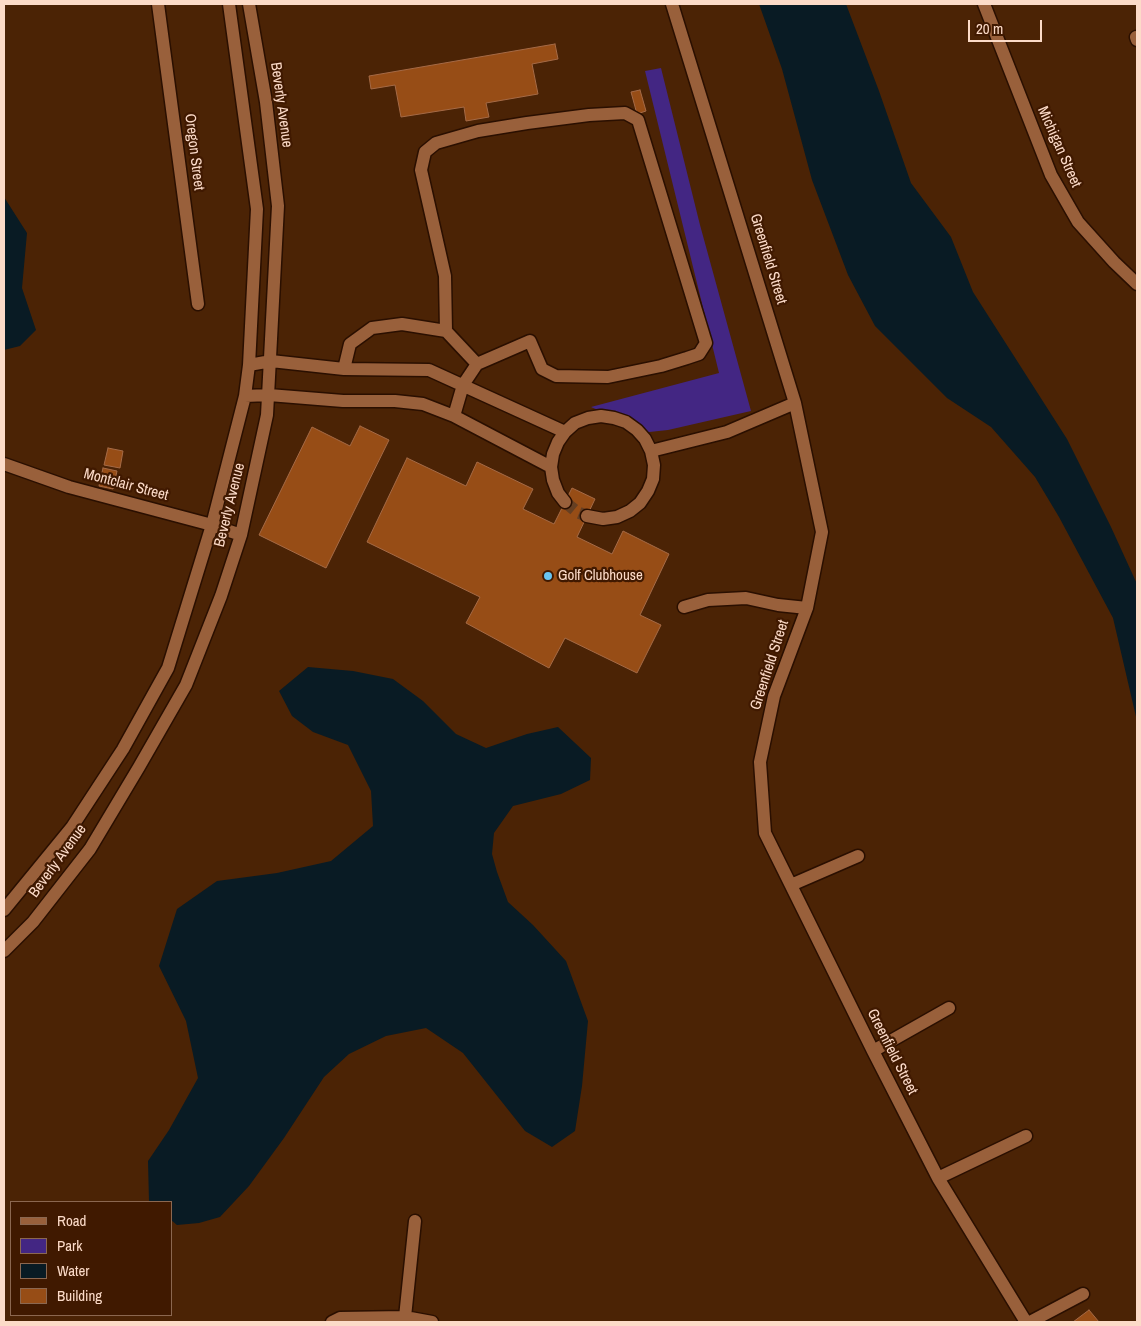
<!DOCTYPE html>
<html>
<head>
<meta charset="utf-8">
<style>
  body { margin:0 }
  #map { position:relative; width:1141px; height:1326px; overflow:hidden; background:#4b2305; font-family:"Archivo Narrow",sans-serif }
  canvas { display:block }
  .frame { position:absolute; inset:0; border:5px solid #fcdbc8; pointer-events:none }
  .legend { position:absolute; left:10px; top:1201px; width:162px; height:115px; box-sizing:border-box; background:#401900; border:1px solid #8b6750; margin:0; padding:6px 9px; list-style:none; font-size:15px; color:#fcdbc8 }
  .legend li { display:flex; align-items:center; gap:10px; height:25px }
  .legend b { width:25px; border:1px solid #8b6750 }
  .scale { position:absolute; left:968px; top:20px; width:74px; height:22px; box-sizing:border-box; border:2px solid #fcdbc8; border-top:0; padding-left:6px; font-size:15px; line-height:18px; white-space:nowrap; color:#fcdbc8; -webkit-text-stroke:4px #401900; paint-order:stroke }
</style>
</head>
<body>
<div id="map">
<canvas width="1141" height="1326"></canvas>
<div class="frame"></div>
<ul class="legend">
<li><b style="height:6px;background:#99603b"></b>Road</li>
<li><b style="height:14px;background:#432683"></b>Park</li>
<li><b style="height:14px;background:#091b24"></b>Water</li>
<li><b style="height:14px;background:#974d16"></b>Building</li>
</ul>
<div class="scale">20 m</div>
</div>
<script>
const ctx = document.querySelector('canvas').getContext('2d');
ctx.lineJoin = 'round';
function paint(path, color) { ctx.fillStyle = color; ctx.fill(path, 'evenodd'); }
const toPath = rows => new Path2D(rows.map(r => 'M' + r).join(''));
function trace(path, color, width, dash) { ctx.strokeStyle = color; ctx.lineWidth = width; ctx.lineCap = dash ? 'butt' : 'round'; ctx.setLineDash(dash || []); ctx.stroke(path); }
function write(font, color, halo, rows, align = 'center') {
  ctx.font = font + ' "Archivo Narrow",sans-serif'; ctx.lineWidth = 4.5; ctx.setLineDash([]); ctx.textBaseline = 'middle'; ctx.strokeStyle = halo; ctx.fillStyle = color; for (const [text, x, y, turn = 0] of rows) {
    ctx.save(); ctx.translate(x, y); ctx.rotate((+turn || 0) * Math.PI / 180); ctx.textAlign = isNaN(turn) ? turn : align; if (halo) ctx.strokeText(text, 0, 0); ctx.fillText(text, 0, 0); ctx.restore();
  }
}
const green = toPath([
  [661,68,700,225,751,411,668,430,640,433,607,414,591,407,719,373,645,71]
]);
const water = toPath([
  [759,4,846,4,879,91,911,183,951,237,973,292,1067,439,1111,527,1137,584,1137,721,1113,618,1059,517,1035,477,991,427,947,398,875,326,848,275,812,180,782,69],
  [4,197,27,233,22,288,36,330,20,346,4,350],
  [308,667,353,671,393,679,423,701,456,734,486,748,527,734,558,727,591,758,590,780,561,794,513,806,494,833,492,854,497,872,508,902,533,925,566,961,588,1021,582,1086,575,1131,552,1147,525,1131,463,1053,426,1028,386,1036,349,1054,324,1077,284,1138,249,1186,220,1217,199,1223,177,1225,171,1220,171,1202,149,1201,148,1161,169,1130,198,1078,186,1021,159,966,177,909,217,881,277,873,331,861,373,826,371,791,348,745,313,732,292,716,279,691]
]);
const building = toPath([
  [555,44,558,59,532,64,538,94,486,103,489,117,466,121,464,107,401,117,395,85,371,89,369,76,555,44],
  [640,90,646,111,637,114,631,92,640,90],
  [360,426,389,440,326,568,259,535,312,427,350,446,360,426],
  [108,448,123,451,120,468,104,465,108,448],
  [407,458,466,486,477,462,533,489,523,509,554,524,572,488,595,499,577,537,612,554,623,531,669,554,640,615,661,625,637,673,565,638,549,668,466,623,480,597,367,542,407,458],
  [103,468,117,471,113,489,99,486,103,468],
  [1089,1310,1099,1322,1073,1322,1089,1310]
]);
const minorTunnel = toPath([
  [565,502,577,512,587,516]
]);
const minor = toPath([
  [158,4,198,304],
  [672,4,795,403,822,532,807,608,774,696,760,762,765,833,873,1051,938,1178,1026,1322],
  [984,4,1051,175,1078,222,1114,262,1137,284],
  [1136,37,1137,40],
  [446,331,445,276,421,170,425,152,436,143,478,131,527,123,589,115,625,113,638,120,706,343,699,354,687,358,661,366,608,377,556,376,542,369,530,341,477,364,463,385,454,416],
  [249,365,271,361,344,369,429,370,565,432],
  [344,369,350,344,372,328,402,324,446,331,477,364],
  [245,396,269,395,343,401,395,401,423,404,454,416,551,467],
  [651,451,727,432,795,403],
  [4,464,69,487,212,525,241,535],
  [565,502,558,493,553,480,551,467,553,454,558,442,565,432,575,423,588,418,601,416,614,418,626,422,637,430,645,439,651,451,654,465,653,479,648,491,640,503,630,511,617,517,603,519,587,516],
  [684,607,708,600,746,598,778,605,807,608],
  [791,885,858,856],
  [4,910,72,827,123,749,168,668,212,525,245,396,249,365,257,209,229,4],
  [4,951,33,922,90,849,139,767,186,685,221,596,241,535,267,415,278,206,266,102,249,4],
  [873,1051,949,1008],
  [938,1178,1026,1136],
  [405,1317,415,1221],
  [332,1322,340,1318,405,1317,432,1322],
  [1030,1322,1083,1294]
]);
const markers = [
  [548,576,5,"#69c4f0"]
];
const streetNames = [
  ["Beverly Avenue",281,105,82],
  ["Michigan Street",1059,147,66],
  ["Oregon Street",194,152,83],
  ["Greenfield Street",768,259,73],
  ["Montclair Street",126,485,15],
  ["Beverly Avenue",230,505,-76],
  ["Greenfield Street",770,665,-72],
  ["Beverly Avenue",58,861,-54],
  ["Greenfield Street",892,1052,63]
];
const poiNames = [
  ["Golf Clubhouse",558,576]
];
paint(green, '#432683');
paint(water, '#091b24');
paint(building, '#974d16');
trace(building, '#a56a46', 1);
trace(minorTunnel, '#663f22', 12, [12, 6]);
trace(minor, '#2a0f00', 15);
trace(minor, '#99603b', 12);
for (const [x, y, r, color] of markers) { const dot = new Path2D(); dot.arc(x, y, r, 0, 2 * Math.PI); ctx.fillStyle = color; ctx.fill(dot); trace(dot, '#401900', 2); }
write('15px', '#fcdbc8', '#401900', streetNames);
write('15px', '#fcdbc8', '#401900', poiNames, 'left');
</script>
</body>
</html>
